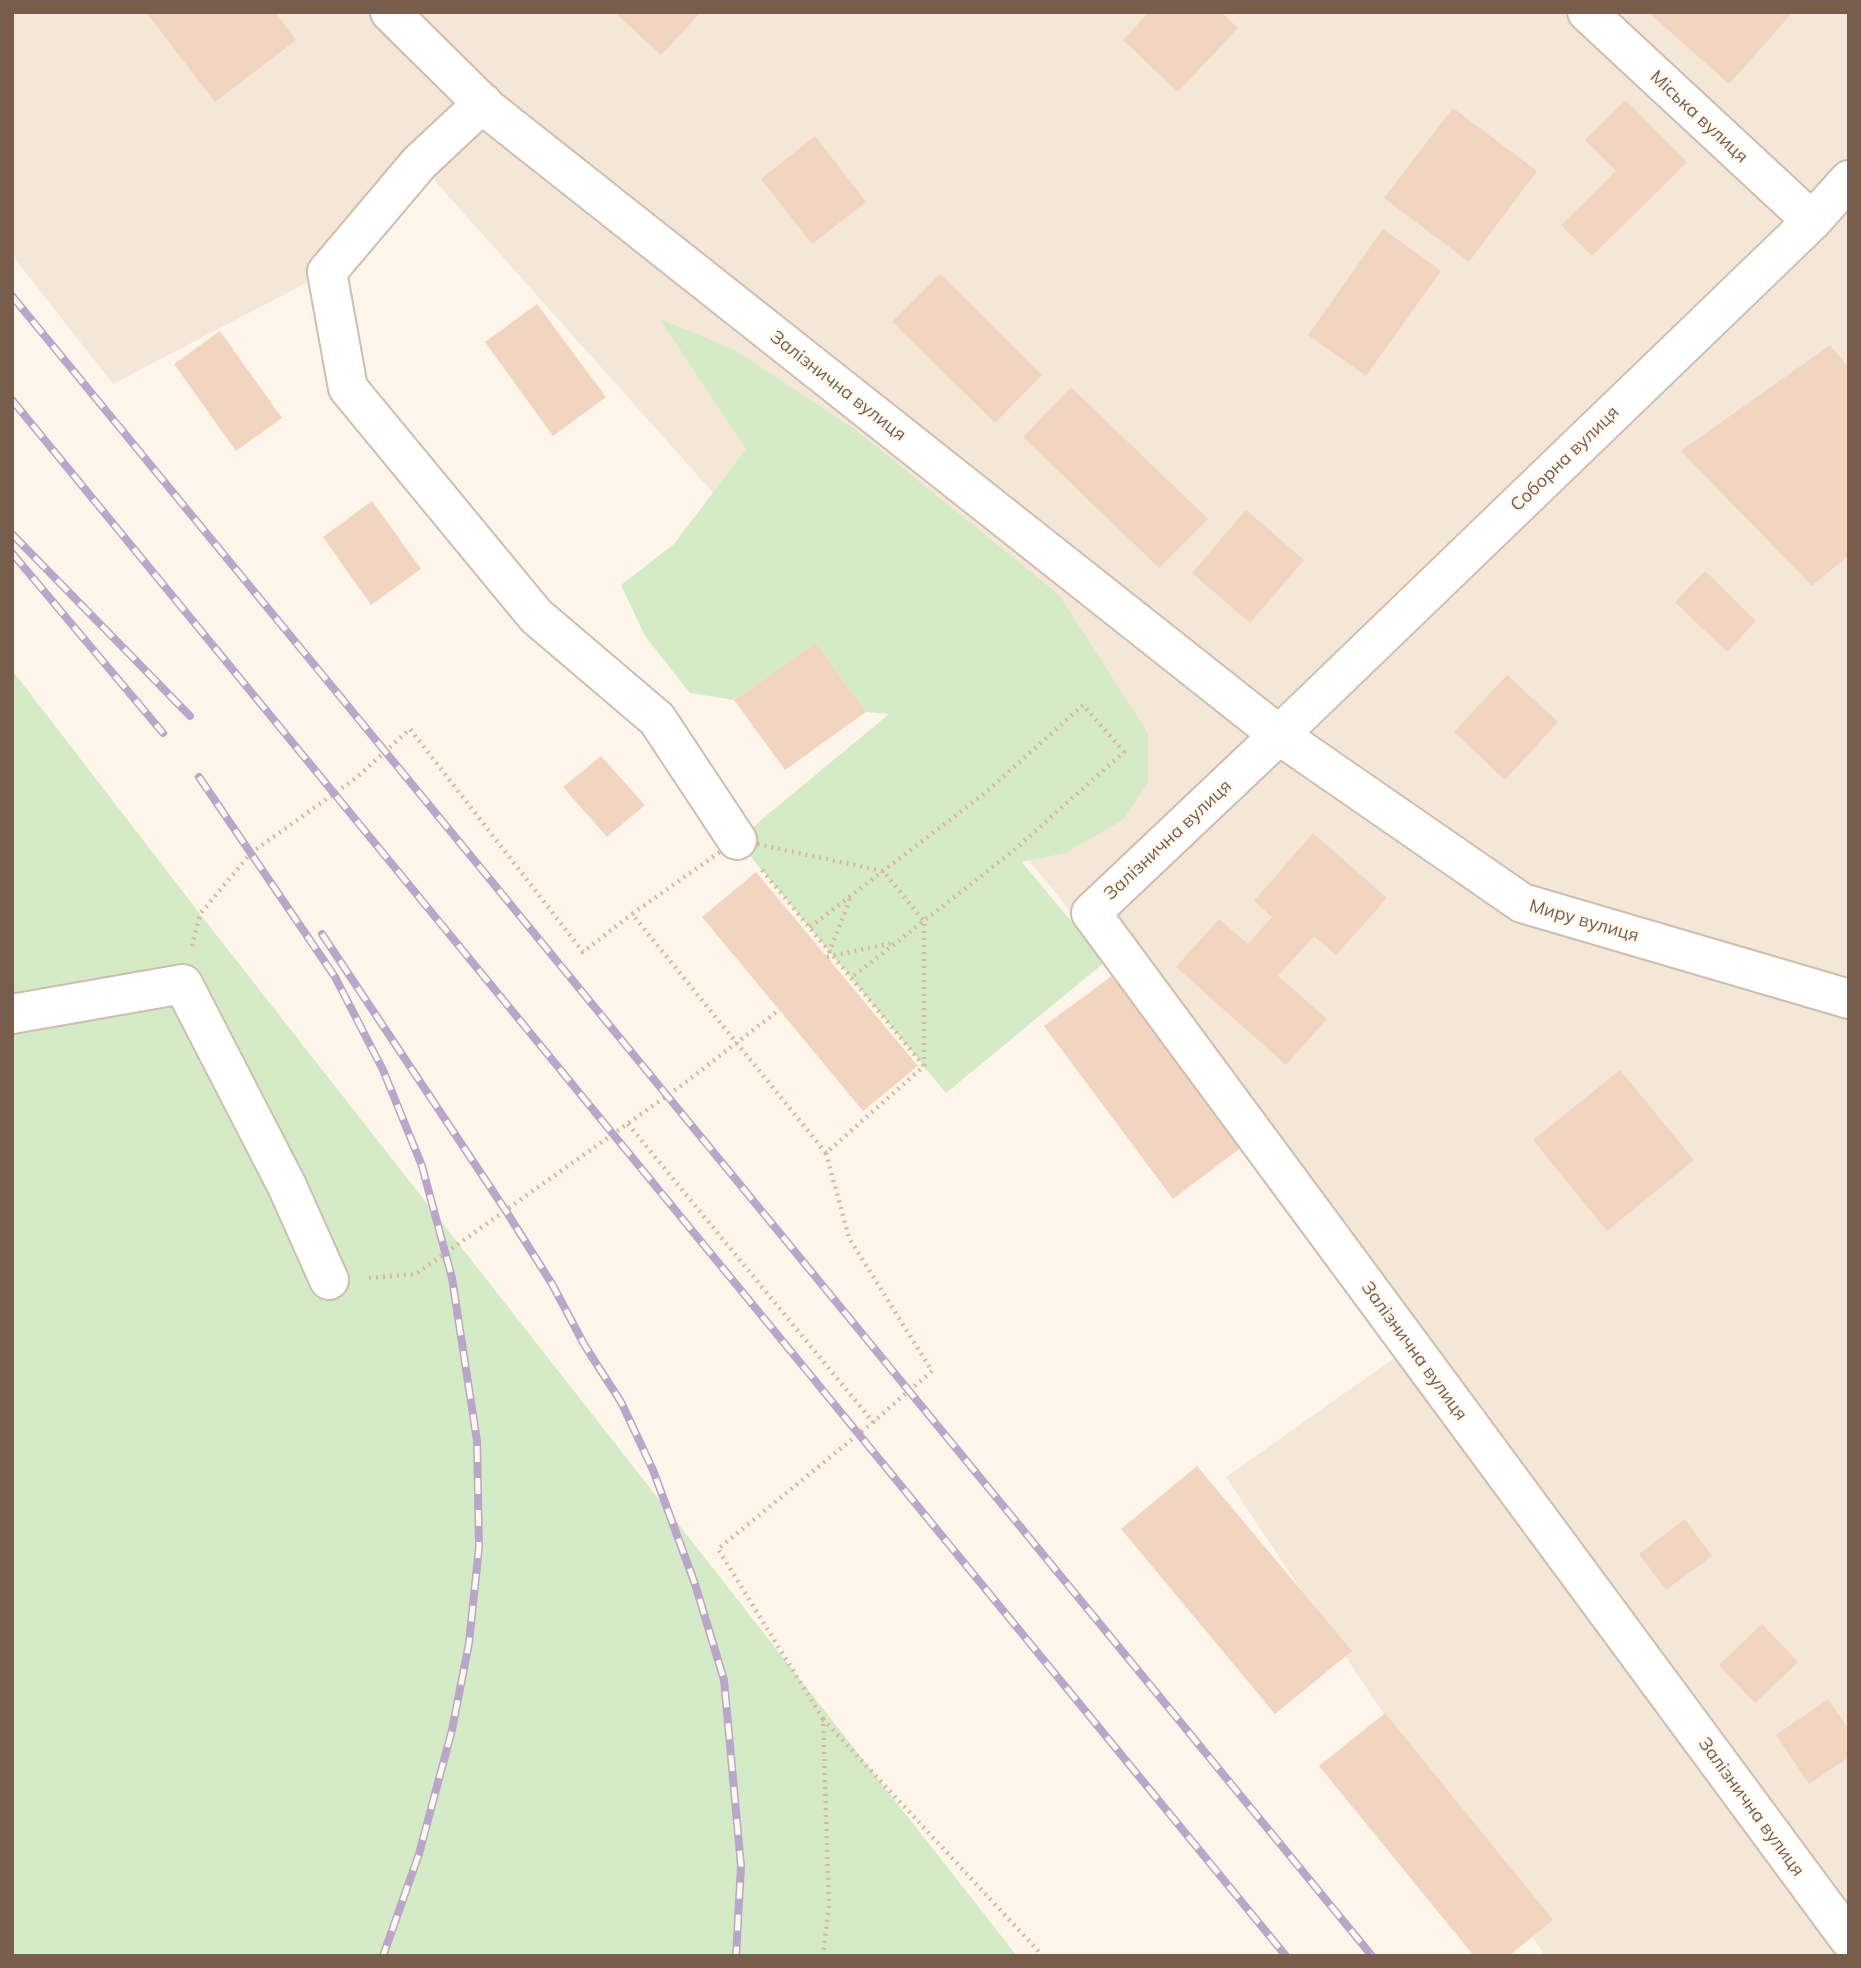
<!DOCTYPE html>
<html>
<head>
<meta charset="utf-8">
<style>
  body { margin:0 }
  #map { position:relative; width:1861px; height:1968px; overflow:hidden; background:#fdf5ea; font-family:Mulish,sans-serif }
  canvas { display:block }
  .frame { position:absolute; inset:0; border:14px solid #785c4c; pointer-events:none }
</style>
</head>
<body>
<div id="map">
<canvas width="1861" height="1968"></canvas>
<div class="frame"></div>
</div>
<script>
const ctx = document.querySelector('canvas').getContext('2d');
ctx.lineJoin = 'round';
function paint(path, color) { ctx.fillStyle = color; ctx.fill(path, 'evenodd'); }
const toPath = rows => new Path2D(rows.map(r => 'M' + r).join(''));
function trace(path, color, width, dash) { ctx.strokeStyle = color; ctx.lineWidth = width; ctx.lineCap = dash ? 'butt' : 'round'; ctx.setLineDash(dash || []); ctx.stroke(path); }
function write(font, color, halo, rows, align = 'center') {
  ctx.font = font + ' Mulish,sans-serif'; ctx.lineWidth = 5; ctx.setLineDash([]); ctx.textBaseline = 'middle'; ctx.strokeStyle = halo; ctx.fillStyle = color; for (const [text, x, y, turn = 0] of rows) {
    ctx.save(); ctx.translate(x, y); ctx.rotate((+turn || 0) * Math.PI / 180); ctx.textAlign = isNaN(turn) ? turn : align; if (halo) ctx.strokeText(text, 0, 0); ctx.fillText(text, 0, 0); ctx.restore();
  }
}
const residential = toPath([
  [12,12,1849,12,1849,1956,1545,1956,1226,1477,1400,1354,1057,894,846,642,419,163,327,272,113,384,12,255]
]);
const green = toPath([
  [660,319,735,350,856,430,1059,595,1148,733,1148,782,1123,820,1065,853,1022,862,1105,962,946,1093,737,840,889,714,866,712,816,643,734,700,690,693,645,636,621,585,674,544,746,449],
  [12,670,200,914,1017,1956,12,1956]
]);
const building = toPath([
  [146,12,275,12,296,40,215,102],
  [614,12,701,12,661,55],
  [1149,12,1221,12,1238,28,1178,92,1123,40],
  [1648,12,1793,12,1729,84],
  [1626,100,1687,162,1592,256,1561,225,1616,171,1585,140],
  [1453,108,1537,171,1469,262,1384,198],
  [815,136,866,202,812,244,761,179],
  [1383,229,1441,271,1366,376,1308,335],
  [940,274,1042,375,995,423,892,322],
  [537,304,606,397,553,436,485,342],
  [220,331,282,418,236,451,174,364],
  [1830,345,1849,368,1849,555,1812,586,1681,451],
  [1071,387,1208,519,1159,568,1023,437],
  [372,501,421,569,371,605,323,537],
  [1246,510,1304,560,1250,623,1192,573],
  [1705,571,1756,621,1727,652,1675,602],
  [816,643,866,712,785,770,734,700],
  [1507,675,1558,722,1505,780,1454,732],
  [601,756,645,805,607,837,563,787],
  [1313,833,1387,898,1336,955,1314,936,1278,976,1327,1019,1286,1065,1176,967,1219,919,1248,944,1272,917,1254,901],
  [756,872,918,1066,863,1111,702,917],
  [1117,972,1246,1144,1173,1199,1044,1026],
  [1620,1070,1694,1160,1607,1231,1533,1140],
  [1197,1466,1352,1651,1275,1714,1121,1529],
  [1685,1519,1712,1556,1666,1590,1639,1554],
  [1762,1624,1798,1662,1755,1703,1719,1665],
  [1828,1699,1849,1730,1849,1757,1809,1784,1776,1735],
  [1385,1713,1553,1920,1509,1956,1474,1956,1319,1766]
]);
const path = toPath([
  [737,840,883,871,924,921,924,1066,826,1153,632,914,737,840],
  [762,870,924,1066],
  [810,927,985,793,1083,705,1124,752,1013,851,851,978],
  [192,946,200,914,251,853,356,778,410,729,583,952,632,914],
  [829,953,851,896],
  [827,957,893,943],
  [628,1124,873,1422,718,1549,823,1719,829,1906,823,1956],
  [826,1153,849,1238,932,1371,873,1422],
  [369,1278,416,1274,682,1085,779,1010],
  [823,1719,1043,1956]
]);
const minor = toPath([
  [390,12,488,109,1279,735,1091,913,1849,1939],
  [1587,12,1812,221],
  [483,103,419,163,327,272,348,388,536,616,657,719,737,840],
  [1279,735,1522,903,1849,999],
  [12,1014,183,984,287,1186,329,1280]
]);
const tertiary = toPath([
  [1279,735,1812,221,1849,180]
]);
const rail = toPath([
  [12,296,1372,1956],
  [12,400,1286,1956],
  [12,534,190,716],
  [12,553,163,733],
  [199,777,335,977,383,1070,422,1166,452,1278,477,1441,479,1547,469,1643,452,1730,419,1854,383,1956],
  [322,934,506,1211,552,1284,585,1346,621,1402,653,1470,695,1584,724,1680,741,1866,736,1956]
]);
const streetNames = [
  ["Міська вулиця",1699,117,43],
  ["Залізнична вулиця",838,386,38],
  ["Соборна вулиця",1565,459,-44],
  ["Залізнична вулиця",1168,840,-43],
  ["Миру вулиця",1584,921,16],
  ["Залізнична вулиця",1414,1351,54],
  ["Залізнична вулиця",1751,1807,54]
];
paint(residential, '#f4e7d8');
paint(green, '#d5ebc7');
paint(building, '#f2d5c1');
trace(minor, '#cfbdae', 42);
trace(tertiary, '#cfbdae', 42);
trace(path, '#d8b8a3', 4.5, [2, 5]);
trace(minor, '#fff', 38);
trace(tertiary, '#fff', 38);
trace(rail, '#b9a6c8', 8);
trace(rail, '#fff9f0', 5, [16]);
write('18px', '#785c4c', '#fff9f0', streetNames);
</script>
</body>
</html>
